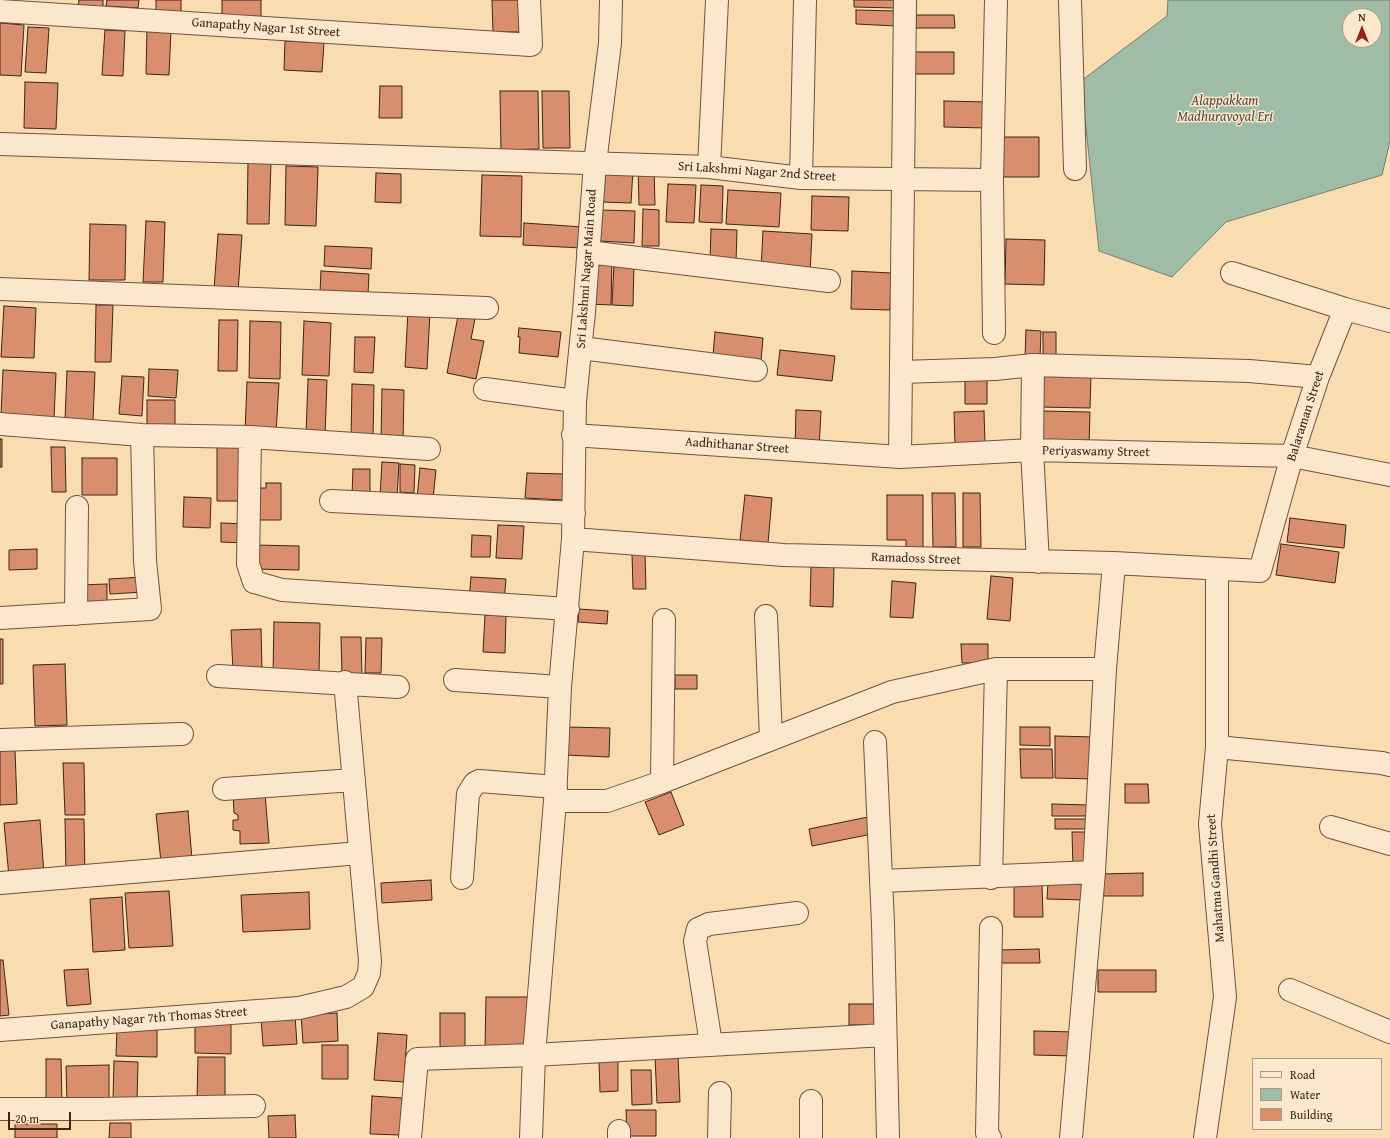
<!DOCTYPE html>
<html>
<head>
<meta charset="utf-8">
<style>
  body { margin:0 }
  #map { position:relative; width:1390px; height:1138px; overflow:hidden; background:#f9dcb0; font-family:"Gentium Book Plus",serif }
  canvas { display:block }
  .legend { position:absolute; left:1252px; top:1058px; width:130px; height:72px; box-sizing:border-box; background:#fbe8cc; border:1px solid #b09a85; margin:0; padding:5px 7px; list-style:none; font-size:12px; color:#3f241a }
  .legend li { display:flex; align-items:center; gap:8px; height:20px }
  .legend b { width:20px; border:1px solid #b09a85 }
  .north { position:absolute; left:1342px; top:8px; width:40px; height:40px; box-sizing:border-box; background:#fbe8cc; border:1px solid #b09a85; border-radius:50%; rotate:0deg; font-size:11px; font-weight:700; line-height:16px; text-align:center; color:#3f241a }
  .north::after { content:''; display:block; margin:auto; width:14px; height:18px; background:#8f2418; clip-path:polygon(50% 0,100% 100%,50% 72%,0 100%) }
  .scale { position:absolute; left:8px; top:1112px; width:63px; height:18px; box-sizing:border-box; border:2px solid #3f241a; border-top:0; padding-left:5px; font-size:12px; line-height:14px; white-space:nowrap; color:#3f241a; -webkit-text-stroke:3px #fbe8cc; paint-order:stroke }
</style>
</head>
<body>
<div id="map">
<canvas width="1390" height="1138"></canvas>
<ul class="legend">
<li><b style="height:5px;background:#fbe8cc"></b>Road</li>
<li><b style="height:11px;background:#9fbca6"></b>Water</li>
<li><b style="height:11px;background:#d98e6d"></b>Building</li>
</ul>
<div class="north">N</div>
<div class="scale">20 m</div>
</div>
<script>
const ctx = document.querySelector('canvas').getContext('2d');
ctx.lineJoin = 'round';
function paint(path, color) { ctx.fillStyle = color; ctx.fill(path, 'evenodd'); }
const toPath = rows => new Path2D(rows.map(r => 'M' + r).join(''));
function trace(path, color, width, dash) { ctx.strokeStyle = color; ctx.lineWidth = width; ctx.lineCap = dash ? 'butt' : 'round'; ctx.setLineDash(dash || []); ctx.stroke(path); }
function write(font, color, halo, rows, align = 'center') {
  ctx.font = font + ' "Gentium Book Plus",serif'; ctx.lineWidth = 3; ctx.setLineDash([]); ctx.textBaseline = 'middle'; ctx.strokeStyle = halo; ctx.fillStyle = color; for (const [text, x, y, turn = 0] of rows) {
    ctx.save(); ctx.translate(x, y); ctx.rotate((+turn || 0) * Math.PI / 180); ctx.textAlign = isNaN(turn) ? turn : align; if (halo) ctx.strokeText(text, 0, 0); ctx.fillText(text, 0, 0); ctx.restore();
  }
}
const water = toPath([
  [1168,0,1390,0,1390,141,1382,175,1226,222,1172,277,1099,251,1081,81,1167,16,1168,0],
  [1350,16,1374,16,1374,40,1350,40,1350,16]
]);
const building = toPath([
  [79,0,103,0,103,9,78,8,79,0],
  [107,0,139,0,138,8,106,6,107,0],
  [156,0,181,0,181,12,156,11,156,0],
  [222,0,261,0,261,17,222,15,222,0],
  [492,0,522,0,523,32,493,32,492,0],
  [854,0,896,0,895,8,854,7,854,0],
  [856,10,897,11,896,26,856,24,856,10],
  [916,15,954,15,955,28,916,28,916,15],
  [0,23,24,25,21,76,0,75,0,23],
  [28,27,49,28,46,73,25,72,28,27],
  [105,30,125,31,123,76,102,75,105,30],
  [147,30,171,31,169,75,146,74,147,30],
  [285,41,324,43,322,72,284,70,285,41],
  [913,52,954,52,954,74,913,74,913,52],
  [25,82,58,83,56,129,24,128,25,82],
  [380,86,402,86,402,118,379,118,380,86],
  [500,91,538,91,539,149,501,150,500,91],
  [542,91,569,91,570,148,543,148,542,91],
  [944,101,987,102,987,128,944,127,944,101],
  [1000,137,1039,137,1039,177,1000,177,1000,137],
  [248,161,271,162,269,224,247,224,248,161],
  [286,166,318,167,316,226,285,225,286,166],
  [654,167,655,205,639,205,638,168,654,167],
  [603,169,633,170,631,203,602,202,603,169],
  [376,173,401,174,401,203,375,202,376,173],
  [482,175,522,176,521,237,480,236,482,175],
  [668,184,696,185,694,223,666,222,668,184],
  [701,185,723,186,722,223,699,222,701,185],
  [728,190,781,193,779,227,726,224,728,190],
  [812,196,849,197,848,231,811,230,812,196],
  [643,209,659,210,659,246,642,246,643,209],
  [601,210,635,211,634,243,600,241,601,210],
  [146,221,165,222,163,282,143,282,146,221],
  [524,223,583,227,582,248,523,245,524,223],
  [90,224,126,225,125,280,89,280,90,224],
  [711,229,737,230,736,262,710,261,711,229],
  [763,231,812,234,810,273,761,270,763,231],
  [218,234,242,235,238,292,214,290,218,234],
  [1006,239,1045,240,1044,285,1005,284,1006,239],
  [325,246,372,248,371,269,324,266,325,246],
  [612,259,611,305,589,304,591,260,612,259],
  [614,264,634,264,633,306,612,305,614,264],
  [321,271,369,274,368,295,320,292,321,271],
  [852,271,891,273,890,310,851,309,852,271],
  [96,305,113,305,111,362,95,362,96,305],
  [4,306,36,308,34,358,1,357,4,306],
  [408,311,430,312,427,369,405,367,408,311],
  [458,316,475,319,471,339,484,341,476,379,447,373,458,316],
  [219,320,238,320,237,371,218,371,219,320],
  [250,321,281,322,280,379,249,378,250,321],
  [304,321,331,323,329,376,302,375,304,321],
  [519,328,561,332,558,357,519,353,520,337,518,337,519,328],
  [1026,330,1041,331,1040,359,1025,358,1026,330],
  [715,332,763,338,761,361,713,355,715,332],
  [1043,332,1056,332,1056,357,1043,357,1043,332],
  [355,337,375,337,373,373,354,372,355,337],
  [780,350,835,356,832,381,777,375,780,350],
  [149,369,178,370,176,398,148,396,149,369],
  [3,370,56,373,54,418,1,415,3,370],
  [67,371,95,372,93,421,65,420,67,371],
  [1040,374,1091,375,1090,408,1039,407,1040,374],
  [122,376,144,377,142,416,119,414,122,376],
  [965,377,987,377,987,404,965,404,965,377],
  [308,379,327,380,325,436,306,435,308,379],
  [247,382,279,383,276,433,245,432,247,382],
  [352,384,374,385,373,439,351,439,352,384],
  [382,389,404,390,403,441,381,440,382,389],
  [147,400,175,400,175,426,147,426,147,400],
  [796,410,821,411,819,449,795,448,796,410],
  [984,411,985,444,955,445,954,412,984,411],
  [1041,411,1090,412,1089,447,1040,445,1041,411],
  [0,439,2,439,2,467,0,467,0,439],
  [217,442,243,442,243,501,217,501,217,442],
  [51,447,65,447,66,492,52,492,51,447],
  [82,458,117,458,117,495,82,495,82,458],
  [382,462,399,463,397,497,380,496,382,462],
  [400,464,415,465,414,493,400,492,400,464],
  [420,468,436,470,433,499,417,498,420,468],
  [353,469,370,469,370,495,352,495,353,469],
  [527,473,564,474,563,500,525,498,527,473],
  [266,483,281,483,281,520,254,520,254,488,266,488,266,483],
  [932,493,955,493,956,547,933,547,932,493],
  [963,493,980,493,981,547,963,547,963,493],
  [745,495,772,498,768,543,740,540,745,495],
  [887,495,923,495,923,548,906,548,906,540,887,540,887,495],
  [184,497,211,498,210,528,183,527,184,497],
  [1290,518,1346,525,1344,548,1287,542,1290,518],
  [221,523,246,524,246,543,221,542,221,523],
  [498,525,524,526,522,559,496,558,498,525],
  [472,535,491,536,490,557,471,557,472,535],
  [1281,544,1339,552,1335,583,1276,575,1281,544],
  [254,545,299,546,299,570,254,569,254,545],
  [37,549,37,569,9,570,9,550,37,549],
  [632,554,645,554,646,589,633,589,632,554],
  [811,567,834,567,833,607,810,606,811,567],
  [991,576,1013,578,1010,621,987,619,991,576],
  [143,577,144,592,110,594,109,579,143,577],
  [471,577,506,579,504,602,469,600,471,577],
  [892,581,916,583,913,618,890,617,892,581],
  [107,584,107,602,80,603,79,585,107,584],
  [579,609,608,611,607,624,578,622,579,609],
  [485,615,506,616,505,653,483,652,485,615],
  [274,622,320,623,319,673,273,673,274,622],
  [261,629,262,670,233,671,231,630,261,629],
  [341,637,361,637,362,676,342,676,341,637],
  [366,638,382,638,381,673,365,673,366,638],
  [0,639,3,639,3,684,0,684,0,639],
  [961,644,988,644,988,663,962,663,961,644],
  [65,664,67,725,35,726,33,665,65,664],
  [675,675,697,675,697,689,675,689,675,675],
  [566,727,610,728,609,757,565,755,566,727],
  [1020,727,1050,727,1050,746,1020,745,1020,727],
  [1055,736,1094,737,1094,779,1055,778,1055,736],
  [1020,749,1052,749,1053,778,1021,778,1020,749],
  [15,750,17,804,0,805,0,751,15,750],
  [63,763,84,763,85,815,65,815,63,763],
  [1125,784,1148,784,1149,803,1125,803,1125,784],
  [233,792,265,793,269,843,240,844,240,831,233,830,233,820,238,820,238,815,234,813,233,792],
  [671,792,684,825,659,835,645,802,671,792],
  [1052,804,1090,805,1090,816,1052,816,1052,804],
  [188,811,192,859,161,862,156,814,188,811],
  [868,817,872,834,812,846,809,829,868,817],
  [65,819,84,819,85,874,66,874,65,819],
  [1055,819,1088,819,1088,829,1055,829,1055,819],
  [40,820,44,874,9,877,4,823,40,820],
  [1072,832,1091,832,1091,868,1073,868,1072,832],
  [1143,873,1143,896,1100,896,1100,874,1143,873],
  [431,880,432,900,382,903,381,883,431,880],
  [1048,883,1086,884,1085,900,1047,899,1048,883],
  [1042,885,1043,917,1014,917,1014,886,1042,885],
  [169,891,173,946,129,948,125,893,169,891],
  [309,892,310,929,243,932,241,895,309,892],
  [122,897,125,950,93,952,90,899,122,897],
  [1039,949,1040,963,1000,963,1000,950,1039,949],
  [0,960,3,960,9,1015,0,1016,0,960],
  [88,969,91,1004,67,1006,64,970,88,969],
  [1098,970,1156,970,1156,992,1098,992,1098,970],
  [486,997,528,997,527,1049,485,1049,486,997],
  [849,1004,881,1004,881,1025,849,1025,849,1004],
  [337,1013,338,1041,303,1043,301,1015,337,1013],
  [440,1013,465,1013,465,1047,440,1047,440,1013],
  [295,1016,297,1044,263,1046,261,1017,295,1016],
  [195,1022,231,1023,231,1054,195,1053,195,1022],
  [117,1029,157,1030,157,1057,116,1056,117,1029],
  [1034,1031,1075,1032,1075,1056,1034,1055,1034,1031],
  [378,1033,407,1035,404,1082,374,1080,378,1033],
  [322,1045,348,1045,348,1079,322,1079,322,1045],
  [678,1055,680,1102,657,1103,655,1056,678,1055],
  [198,1057,225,1057,225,1099,197,1099,198,1057],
  [46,1059,61,1059,62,1104,46,1104,46,1059],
  [114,1061,138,1062,137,1101,113,1100,114,1061],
  [599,1061,618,1061,618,1091,600,1092,599,1061],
  [109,1065,109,1103,67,1104,66,1066,109,1065],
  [631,1070,651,1070,652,1104,632,1105,631,1070],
  [372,1096,402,1098,400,1135,370,1134,372,1096],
  [626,1110,656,1110,656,1136,627,1136,626,1110],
  [295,1115,296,1138,269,1138,268,1116,295,1115],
  [110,1123,131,1123,131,1138,109,1138,110,1123],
  [15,1124,57,1124,57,1138,15,1138,15,1124]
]);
const minor = toPath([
  [1070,0,1075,169],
  [0,11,531,45,529,0],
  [0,144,709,167,801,178,992,180],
  [709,167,717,0],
  [801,178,805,0],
  [588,252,829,281],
  [1232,273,1345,309],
  [0,289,487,308],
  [994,333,992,180,996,0],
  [581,348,756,370],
  [1033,365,1032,450,1038,562],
  [901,372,995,369,1033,365,1249,371,1318,377],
  [485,389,575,401],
  [0,424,142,435,250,437,429,449],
  [573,435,900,457,1032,450,1292,456,1390,475],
  [250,437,248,564,254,582,282,590,568,609],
  [900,457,905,0],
  [331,501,574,513],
  [573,539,784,555,1114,563,1260,571,1292,456,1318,377,1345,309,1390,321],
  [76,614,77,507],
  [766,616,771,739],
  [0,618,150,609,145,561,142,435],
  [218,676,398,687],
  [455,680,560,687],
  [0,740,182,734],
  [875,742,883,924,888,1138],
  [1217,747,1382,763,1390,765],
  [662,782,664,620],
  [224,789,354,780],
  [555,801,607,801,662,782,892,692,996,669,1105,669],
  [1331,827,1390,844],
  [462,878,468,794,475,783,479,781,556,787],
  [991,878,996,669],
  [881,881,1094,872],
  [0,883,360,853],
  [1290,990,1390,1032],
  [0,1030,299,1008,346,997,363,987,369,973,370,961,345,682],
  [711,1044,695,941,698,929,709,924,797,913],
  [811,1101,811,1138],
  [0,1109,99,1109,254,1106],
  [410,1138,417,1059,534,1055,885,1035],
  [531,1138,534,1055,555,801,560,687,573,539,575,401,584,312,595,163,610,43,611,0],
  [619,1138,619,1131],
  [719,1138,720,1093],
  [990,1138,987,1133,991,928],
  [1071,1138,1094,872,1105,669,1114,563],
  [1205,1138,1225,997,1210,824,1217,747,1217,569]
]);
const streetNames = [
  ["Ganapathy Nagar 1st Street",266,28,4],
  ["Sri Lakshmi Nagar 2nd Street",757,172,4],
  ["Sri Lakshmi Nagar Main Road",587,269,-86],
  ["Balaraman Street",1306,416,-72],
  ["Aadhithanar Street",737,446,4],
  ["Periyaswamy Street",1096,452,1],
  ["Ramadoss Street",916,559,2],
  ["Mahatma Gandhi Street",1216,878,-94],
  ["Ganapathy Nagar 7th Thomas Street",149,1019,-4]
];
const waterNames = [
  ["Alappakkam",1225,101],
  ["Madhuravoyal Eri",1225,117]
];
paint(water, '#9fbca6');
trace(water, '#797f6e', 1);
paint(building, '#d98e6d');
trace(building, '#3f241a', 1);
trace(minor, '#6e5240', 24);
trace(minor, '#fbe8cc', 22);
write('13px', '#3f241a', '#fbe8cc', streetNames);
write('italic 14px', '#574a3d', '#fbe8cc', waterNames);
</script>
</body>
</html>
